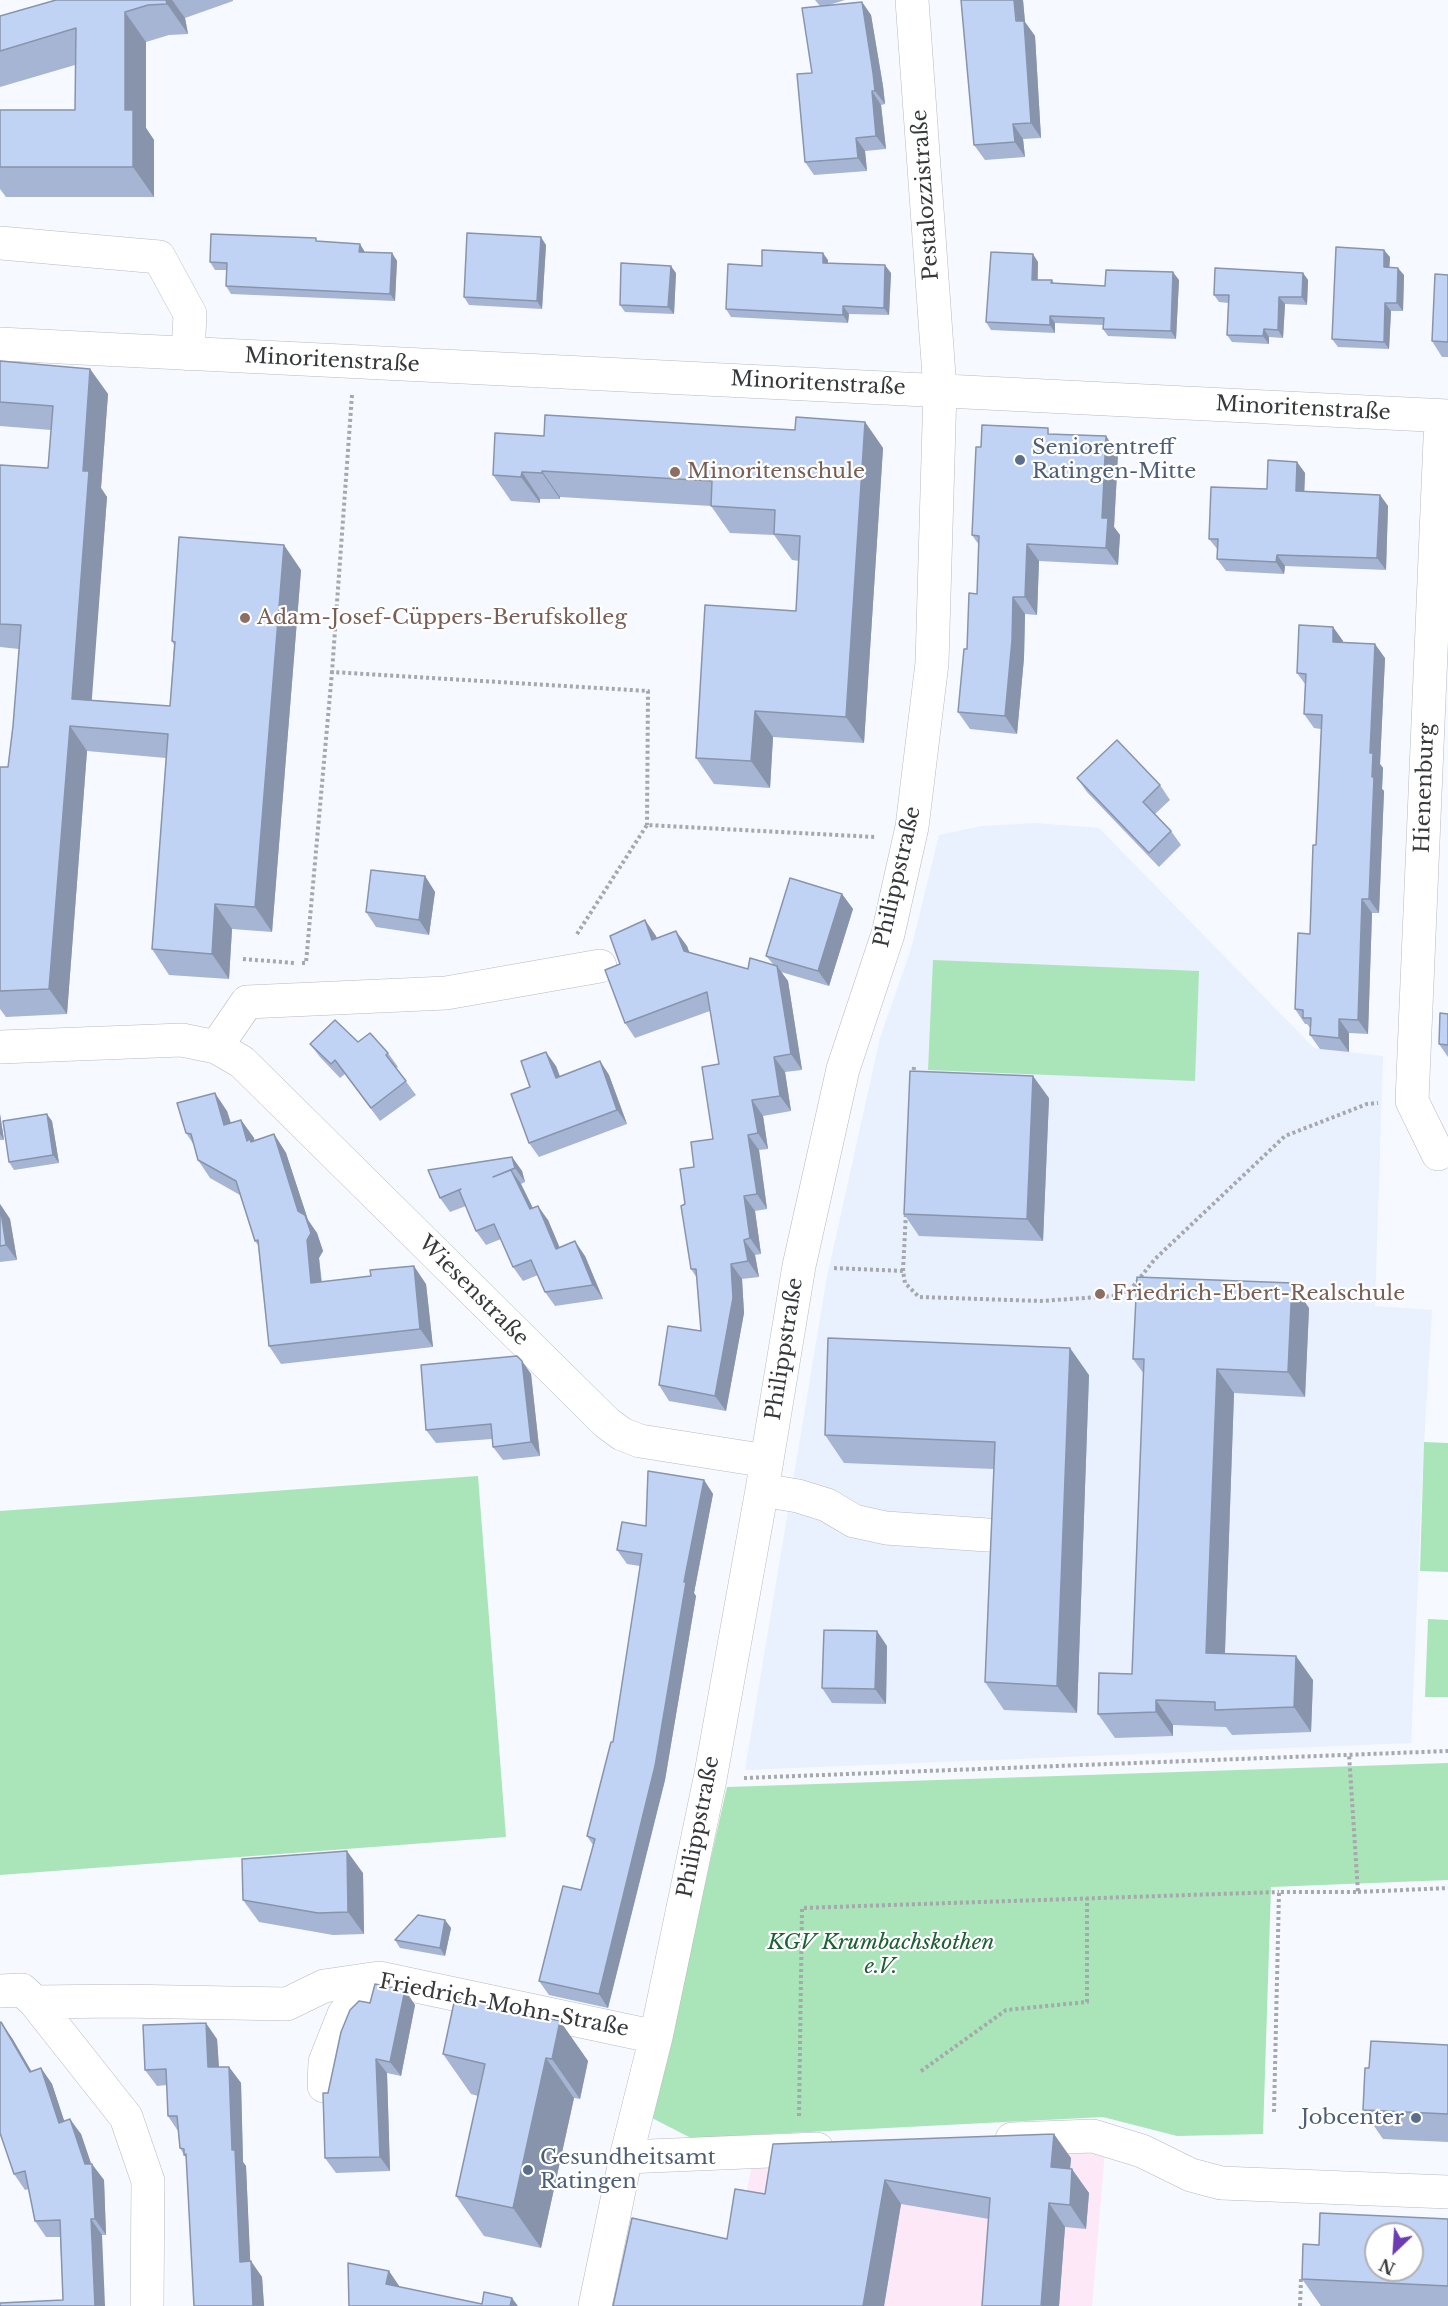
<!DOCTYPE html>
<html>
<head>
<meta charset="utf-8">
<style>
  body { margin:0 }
  #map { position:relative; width:1448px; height:2306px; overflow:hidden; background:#f6f9ff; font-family:"Libre Baskerville",serif }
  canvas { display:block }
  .north { position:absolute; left:1364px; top:2222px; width:60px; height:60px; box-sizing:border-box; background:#fff; border:2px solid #afb0b1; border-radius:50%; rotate:205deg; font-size:16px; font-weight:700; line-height:24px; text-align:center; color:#37393b }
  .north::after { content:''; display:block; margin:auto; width:21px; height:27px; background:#6d3cb3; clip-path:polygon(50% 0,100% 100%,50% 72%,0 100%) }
</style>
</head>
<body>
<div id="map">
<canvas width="1448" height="2306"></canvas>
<div class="north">N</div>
</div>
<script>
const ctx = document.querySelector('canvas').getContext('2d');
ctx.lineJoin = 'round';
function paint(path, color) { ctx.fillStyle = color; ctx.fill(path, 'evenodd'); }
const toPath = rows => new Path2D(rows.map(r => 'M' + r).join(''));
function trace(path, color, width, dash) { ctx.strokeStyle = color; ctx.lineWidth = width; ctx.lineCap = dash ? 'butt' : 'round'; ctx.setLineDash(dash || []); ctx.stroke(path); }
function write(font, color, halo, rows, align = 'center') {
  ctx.font = font + ' "Libre Baskerville",serif'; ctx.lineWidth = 4.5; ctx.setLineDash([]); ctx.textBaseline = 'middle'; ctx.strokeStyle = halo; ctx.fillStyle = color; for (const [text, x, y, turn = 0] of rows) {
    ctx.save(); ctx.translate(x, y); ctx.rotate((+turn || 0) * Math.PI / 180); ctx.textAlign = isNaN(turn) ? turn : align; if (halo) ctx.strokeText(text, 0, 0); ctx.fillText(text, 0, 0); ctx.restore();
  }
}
const built = toPath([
  [1036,823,1099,828,1314,1048,1383,1056,1375,1306,1432,1310,1424,1442,1411,1743,745,1770,826,1282,880,1038,911,949,939,835,982,826]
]);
const industrial = toPath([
  [1105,2150,1092,2306,722,2306,752,2166]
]);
const green = toPath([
  [933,960,1199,971,1195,1081,928,1070],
  [1424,1442,1448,1443,1448,1572,1420,1571],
  [478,1476,506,1837,0,1875,0,1511],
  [1428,1619,1448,1620,1448,1697,1425,1697],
  [1448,1763,1448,1880,1271,1887,1263,2134,1177,2136,1103,2117,691,2138,652,2118,727,1787]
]);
const path = toPath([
  [352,395,332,672,648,691,647,825],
  [577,934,647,825,875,837],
  [243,959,295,963],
  [302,963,306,963,332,672],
  [913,1076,914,1067],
  [834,1268,903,1271,905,1283,919,1297,1041,1301,1113,1296,1131,1289,1155,1259,1285,1136,1367,1104,1378,1103],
  [903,1271,906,1212],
  [744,1778,1448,1751],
  [1358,1892,1448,1888],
  [921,2071,1006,2010,1087,2002,1087,1898],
  [1274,2112,1279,1892,1358,1892,1349,1754],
  [799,2116,802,1908,1279,1892],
  [1300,2306,1301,2279]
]);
const minor = toPath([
  [0,243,159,257,190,314,188,354],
  [0,344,1448,416],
  [0,1047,182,1040,216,1047,242,1062,607,1423,622,1434,640,1441,767,1461],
  [216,1047,247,1002,446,993,600,966],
  [1438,1154,1412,1101,1441,416],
  [762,1490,798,1496,827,1505,854,1521,886,1528,987,1535],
  [0,1991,22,1990,35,2002,121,2001,287,2004,324,1986,379,1978,656,2037],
  [35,2002,126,2117,148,2181,147,2306],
  [324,2086,325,2062,344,2014,379,1978],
  [1012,2139,1093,2136,1142,2151,1191,2175,1221,2183,1448,2192],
  [626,2157,817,2149],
  [595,2306,626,2157,656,2037,710,1779,762,1490,799,1266,843,1069,888,934,912,827,932,663,940,390,912,0]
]);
const wall = toPath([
  [56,0,233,0,233,1,185,18,188,34,169,35,146,42,146,128,154,140,154,197,6,197,0,189,0,110,75,110,75,65,0,87,0,16],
  [815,0,845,0,829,5,862,2,871,15,883,86,885,104,881,105,886,149,865,151,867,171,814,175,805,162,812,73,820,6],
  [961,0,1023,0,1025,22,1035,36,1041,138,1023,139,1025,157,985,160,974,145],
  [319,242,365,252,392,253,397,261,395,301,231,294,226,286,227,270,215,270,210,262],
  [546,245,542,309,469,305,464,297],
  [1390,257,1389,267,1404,275,1403,311,1391,311,1389,349,1338,347,1332,339],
  [828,260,828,263,891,273,889,315,849,314,848,323,731,317,726,309,762,266],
  [1038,262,1038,280,1052,280,1054,283,1105,286,1179,280,1176,339,1108,336,1103,329,1103,325,1055,323,1055,333,991,330,986,322],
  [676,273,674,314,625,312,620,305],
  [1303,273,1308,280,1307,305,1285,304,1283,338,1269,337,1269,344,1232,342,1227,335,1228,303,1219,302,1214,295],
  [1448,275,1448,357,1442,357,1432,341],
  [0,361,90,369,108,394,101,488,107,497,91,700,170,706,174,645,172,641,301,570,272,932,232,929,229,979,169,975,152,949,166,758,87,751,67,1014,6,1017,0,1009,0,767,8,767,13,726,19,649,0,647,0,465,48,468,51,430,0,426],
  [865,422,883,448,864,743,773,737,770,788,714,784,696,758,796,611,799,561,792,560,774,535,730,533,711,506,560,497,560,499,540,499,540,503,511,501,493,475,544,436,795,430],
  [1053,434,1106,436,1118,454,1114,527,1120,535,1118,565,1039,561,1037,615,1025,614,1024,658,1017,734,970,729,958,712,977,594,979,545,972,535,981,447],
  [1297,462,1305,473,1304,491,1380,495,1388,506,1386,570,1285,566,1284,574,1226,571,1217,559,1218,550,1209,539,1267,489],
  [1333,627,1343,641,1343,642,1385,658,1380,764,1383,768,1382,789,1384,791,1379,913,1372,913,1368,1034,1349,1033,1349,1052,1320,1049,1310,1035,1311,1029,1307,1024,1305,1024,1295,1009,1310,934,1316,845,1321,729,1314,728,1304,714,1305,684,1297,673],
  [1077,778,1160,785,1170,800,1155,814,1171,831,1181,845,1159,867,1087,792],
  [425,876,435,892,429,935,376,927,366,912],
  [842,894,853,909,829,986,781,972,788,981,802,1070,785,1072,791,1111,763,1116,768,1149,759,1150,767,1209,755,1211,761,1254,755,1255,759,1277,742,1279,744,1313,726,1411,669,1401,659,1385,701,1331,697,1278,691,1269,685,1204,694,1167,713,1139,719,1064,710,1011,635,1038,625,1023,620,964,645,920,657,938,687,946,689,953,748,969,773,964,766,956],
  [1448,1014,1448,1057,1439,1044],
  [358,1042,388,1053,398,1067,396,1068,416,1095,380,1121,345,1074,340,1078,320,1057,310,1044],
  [600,1061,609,1075,627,1124,539,1157,529,1143,530,1087,556,1066,560,1076],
  [1049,1098,1043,1241,919,1236,904,1214],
  [227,1111,231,1123,241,1120,254,1138,254,1140,274,1134,286,1153,308,1220,317,1233,323,1251,319,1258,322,1282,426,1284,433,1347,281,1364,269,1346,258,1245,255,1241,240,1195,210,1178,198,1160,194,1145,186,1133],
  [0,1114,4,1140,0,1140],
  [52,1121,59,1163,14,1170,9,1162],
  [512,1157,522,1171,525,1182,521,1184,533,1208,548,1220,560,1248,585,1256,603,1299,555,1306,545,1292,538,1275,523,1281,513,1267,501,1239,486,1245,476,1231,466,1206,450,1212,440,1198],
  [0,1204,10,1219,17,1260,0,1262],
  [1309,1308,1305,1397,1234,1393,1225,1653,1313,1680,1311,1732,1232,1735,1226,1727,1173,1725,1173,1736,1115,1738,1098,1714,1132,1674,1144,1374,1133,1359],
  [522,1361,531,1374,540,1456,503,1460,493,1447,492,1439,436,1443,426,1430],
  [1089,1375,1077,1713,1004,1710,985,1682,994,1469,844,1463,825,1435],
  [704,1480,713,1494,694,1593,696,1596,665,1780,608,2008,549,1995,539,1981,581,1890,593,1845,587,1836,613,1742,640,1566,627,1564,617,1550,646,1526],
  [887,1646,886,1704,832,1703,822,1688],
  [363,1873,364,1934,333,1935,259,1922,243,1900],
  [445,1920,451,1928,445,1956,400,1948,395,1940],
  [405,1990,415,2005,401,2076,387,2073,390,2171,336,2173,325,2158,370,2003],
  [560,2021,588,2061,580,2099,574,2098,541,2248,484,2236,456,2196,478,2096,471,2094,443,2054],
  [12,2038,32,2072,41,2068,52,2084,64,2121,81,2134,91,2164,104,2180,106,2235,102,2235,63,2300,60,2237,46,2237,35,2221,29,2189,25,2190,14,2174],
  [217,2039,219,2067,229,2067,241,2083,243,2162,246,2166,250,2261,262,2277,264,2306,194,2306,186,2158,180,2148,178,2131,168,2116,167,2085,157,2086,145,2070],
  [1448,2045,1448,2142,1383,2139,1363,2110,1369,2068],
  [1071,2158,1070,2169,1089,2193,1086,2229,1065,2227,1059,2306,982,2306,989,2219,901,2204,884,2306,613,2306,727,2239,765,2194],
  [1448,2219,1448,2306,1321,2306,1302,2279,1319,2245]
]);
const shadedWall = toPath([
  [166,0,172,0,185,18,188,34,167,4],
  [1014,0,1023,0,1025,22,1035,36,1041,138,1031,123],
  [862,2,871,15,883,86,885,104,875,91],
  [125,12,146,42,146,128,154,140,154,197,133,167,125,110],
  [872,91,881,105,886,149,876,136],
  [1013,124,1023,139,1025,157,1015,142],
  [856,138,865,151,867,171,858,158],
  [541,237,546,245,542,309,537,301],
  [360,244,365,252,359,252],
  [1384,250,1390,257,1389,275,1384,267],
  [392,253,397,261,395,301,390,294],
  [823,253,828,260,828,271,823,263],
  [1033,254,1038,262,1037,287,1032,280],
  [885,265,891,273,889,315,884,308],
  [671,266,676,273,674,314,668,307],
  [1398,268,1404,275,1403,311,1397,303],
  [1173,272,1179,280,1176,339,1171,331],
  [1303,273,1308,280,1307,305,1302,297],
  [1279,297,1285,304,1283,338,1278,330],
  [1385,303,1391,311,1389,349,1384,342],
  [843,306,849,314,848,323,843,315],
  [1050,316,1055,323,1055,333,1050,325],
  [1264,329,1269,337,1269,344,1263,336],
  [90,369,108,394,101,488,107,497,90,724,72,699,83,471],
  [865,422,883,448,864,743,846,717],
  [1106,436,1118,454,1114,527,1120,535,1118,565,1106,548,1102,518],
  [1297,462,1305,473,1304,502,1296,491],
  [542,471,560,497,560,499,542,473],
  [522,472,540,499,540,503,521,477],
  [1380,495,1388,506,1386,570,1377,558],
  [1027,544,1039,561,1037,615,1025,597],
  [284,545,301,570,272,932,255,907],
  [1277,555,1285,566,1284,574,1276,562],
  [1013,597,1025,614,1024,658,1017,734,1005,716],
  [1333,627,1343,641,1342,656,1333,642],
  [1375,644,1385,658,1380,764,1383,768,1382,789,1384,791,1379,913,1369,899,1372,777,1370,753],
  [755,711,773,737,770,788,751,761],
  [70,726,87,751,67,1014,49,989],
  [425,876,435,892,429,935,419,920],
  [842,894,853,909,829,986,818,971],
  [1362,899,1372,913,1368,1034,1358,1020],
  [215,904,232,929,229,979,212,954],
  [645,920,656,936,663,955,652,940],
  [676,931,687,946,695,967,684,951],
  [777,966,788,981,802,1070,791,1054],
  [1339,1019,1349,1033,1349,1052,1339,1038],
  [546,1052,556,1066,565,1092,556,1078],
  [774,1057,785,1072,791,1111,780,1096],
  [600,1061,609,1075,627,1124,617,1110],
  [1033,1076,1049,1098,1043,1241,1027,1219],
  [215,1093,227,1111,237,1143,224,1125],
  [752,1100,763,1116,768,1149,758,1133],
  [0,1114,4,1140,0,1134],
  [47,1114,52,1121,59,1163,53,1155],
  [241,1120,254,1138,257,1150,247,1141],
  [274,1134,286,1153,308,1220,317,1233,323,1251,319,1258,323,1301,311,1283,298,1211],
  [748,1135,759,1150,767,1209,757,1194],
  [512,1157,522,1171,525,1182,515,1168],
  [511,1170,521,1184,540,1223,530,1209],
  [744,1196,755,1211,761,1254,750,1238],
  [0,1204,10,1219,17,1260,6,1245],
  [538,1206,548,1220,566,1263,556,1249],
  [744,1240,755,1255,759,1277,748,1261],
  [575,1241,585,1256,603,1299,593,1285],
  [731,1264,742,1279,744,1313,726,1411,715,1396],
  [414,1266,426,1284,433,1347,420,1329],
  [1292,1283,1309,1308,1305,1397,1288,1372],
  [1070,1348,1089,1375,1077,1713,1057,1686],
  [522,1361,531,1374,540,1456,531,1442],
  [1217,1369,1234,1393,1224,1677,1206,1653],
  [704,1480,713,1494,694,1593,696,1596,665,1780,608,2008,599,1994],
  [877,1631,887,1646,886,1704,875,1689],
  [1296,1656,1313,1680,1311,1732,1294,1707],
  [1156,1700,1173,1725,1173,1736,1156,1712],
  [347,1851,363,1873,364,1934,348,1912],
  [445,1920,451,1928,445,1956,440,1948],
  [405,1990,415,2005,401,2076,390,2062],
  [560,2021,588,2061,580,2099,552,2059],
  [1,2022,12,2038,41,2088,30,2072],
  [206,2023,217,2039,220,2084,208,2067],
  [546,2058,574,2098,541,2248,513,2208],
  [376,2059,387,2073,390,2171,380,2157],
  [229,2067,241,2083,243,2162,246,2166,251,2278,240,2262,232,2150],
  [41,2068,52,2084,70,2138,59,2123],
  [70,2119,81,2134,93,2169,92,2164,104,2180,106,2235,95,2219,85,2164],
  [1054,2134,1071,2158,1068,2191,1051,2167],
  [1072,2169,1089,2193,1086,2229,1070,2205],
  [885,2180,901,2204,884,2306,863,2306],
  [1049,2203,1065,2227,1059,2306,1041,2306],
  [91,2219,102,2235,105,2306,95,2306],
  [251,2261,262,2277,264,2306,253,2306],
  [389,2271,404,2293,386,2284],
  [512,2298,518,2306,510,2306]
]);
const building = toPath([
  [56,0,166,0,167,4,148,5,125,12,125,110,133,110,133,167,0,167,0,110,75,110,76,28,0,51,0,16,56,0],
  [961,0,1014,0,1016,21,1024,21,1031,123,1013,124,1015,142,974,145,961,0],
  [862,2,873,73,875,91,872,91,876,136,856,138,858,158,805,162,797,74,812,73,802,8,862,2],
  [467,233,541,237,537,301,464,297,467,233],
  [211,234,316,238,316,241,360,244,359,252,392,253,390,294,226,286,227,263,210,262,211,234],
  [1336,247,1384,250,1384,267,1398,268,1397,303,1385,303,1384,342,1332,339,1336,247],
  [762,250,823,253,823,263,885,265,884,308,843,306,843,315,726,309,728,264,762,266,762,250],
  [991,252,1033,254,1032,280,1052,280,1051,283,1105,286,1106,270,1173,272,1171,331,1103,329,1104,318,1050,316,1050,325,986,322,991,252],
  [621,263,671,266,668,307,620,305,621,263],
  [1215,268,1303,273,1302,297,1279,297,1278,330,1264,329,1263,336,1227,335,1229,295,1214,295,1215,268],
  [1435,274,1448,275,1448,342,1432,341,1435,274],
  [0,361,90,369,83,471,89,471,72,699,170,706,175,642,172,641,179,537,284,545,255,907,215,904,212,954,152,949,168,734,70,726,49,989,0,991,0,767,8,767,13,726,21,625,0,624,0,465,48,468,53,406,0,402,0,361],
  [545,415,795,430,796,417,865,422,846,717,755,711,751,761,696,758,705,605,796,611,800,536,774,534,775,510,711,506,712,481,542,471,542,473,522,472,521,477,493,475,495,433,544,436,545,415],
  [982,425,1048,428,1048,434,1106,436,1102,518,1108,518,1106,548,1027,544,1025,597,1013,597,1012,640,1005,716,958,712,964,649,967,649,969,593,977,594,979,536,972,535,976,447,981,447,982,425],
  [1268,460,1297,462,1296,491,1380,495,1377,558,1277,555,1276,562,1217,559,1218,539,1209,539,1211,487,1267,489,1268,460],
  [1299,625,1333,627,1333,642,1375,644,1370,753,1373,753,1372,777,1374,777,1369,899,1362,899,1358,1020,1339,1019,1339,1038,1310,1035,1311,1018,1303,1018,1303,1010,1295,1009,1298,933,1310,934,1313,845,1316,845,1322,715,1304,714,1306,674,1297,673,1299,625],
  [1117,740,1160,785,1143,802,1171,831,1149,853,1077,778,1117,740],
  [371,870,425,876,419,920,366,912,371,870],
  [790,878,842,894,818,971,766,956,790,878],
  [645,920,652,940,676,931,684,951,748,969,750,958,777,966,791,1054,774,1057,780,1096,752,1100,758,1133,748,1135,757,1194,744,1196,750,1238,744,1240,748,1261,731,1264,733,1298,715,1396,659,1385,668,1326,701,1331,696,1269,691,1269,681,1206,685,1204,680,1169,694,1167,691,1142,713,1139,702,1067,719,1064,707,992,625,1023,605,970,620,964,610,936,645,920],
  [1440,1013,1448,1014,1448,1045,1439,1044,1440,1013],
  [335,1020,358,1042,370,1033,388,1053,386,1055,406,1081,371,1108,335,1060,331,1064,310,1044,335,1020],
  [546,1052,556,1078,600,1061,617,1110,529,1143,511,1094,530,1087,521,1061,546,1052],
  [910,1071,1033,1076,1027,1219,904,1214,910,1071],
  [215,1093,224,1125,241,1120,247,1141,250,1139,251,1142,274,1134,298,1211,305,1215,311,1233,307,1240,311,1283,371,1276,370,1270,414,1266,420,1329,269,1346,258,1240,255,1241,236,1181,198,1160,191,1134,186,1133,177,1103,215,1093],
  [47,1114,53,1155,9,1162,3,1121,47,1114],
  [512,1157,515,1168,493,1177,511,1170,530,1209,538,1206,556,1249,575,1241,593,1285,545,1292,531,1260,513,1267,494,1224,476,1231,459,1190,461,1189,440,1198,428,1170,512,1157],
  [0,1206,6,1245,0,1246,0,1206],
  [1137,1277,1292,1283,1288,1372,1217,1369,1206,1653,1296,1656,1294,1707,1215,1710,1215,1702,1156,1700,1156,1712,1098,1714,1099,1673,1132,1674,1144,1359,1133,1359,1137,1277],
  [828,1338,1070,1348,1057,1686,985,1682,995,1442,825,1435,828,1338],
  [517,1356,522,1361,531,1442,493,1447,491,1424,426,1430,421,1365,517,1356],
  [648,1471,704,1480,684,1582,686,1582,655,1766,599,1994,539,1981,563,1886,581,1890,595,1839,587,1836,611,1742,613,1742,642,1554,617,1550,622,1522,646,1526,648,1471],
  [824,1630,877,1631,875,1689,822,1688,824,1630],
  [347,1851,348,1912,318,1913,243,1900,242,1859,347,1851],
  [418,1915,445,1920,440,1948,395,1940,418,1915],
  [375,1984,405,1990,390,2062,376,2059,380,2157,325,2158,323,2093,328,2093,341,2032,350,2010,359,2001,370,2003,375,1984],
  [455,1998,560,2021,552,2059,546,2058,513,2208,456,2196,485,2064,443,2054,455,1998],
  [1,2022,30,2072,41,2068,59,2123,70,2119,85,2164,92,2164,95,2219,91,2219,95,2306,0,2306,0,2303,63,2300,60,2220,35,2221,25,2171,14,2174,0,2133,0,2023,1,2022],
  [206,2023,208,2067,229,2067,232,2150,235,2150,240,2262,251,2261,253,2306,194,2306,186,2154,184,2155,184,2149,180,2148,177,2116,168,2116,166,2069,145,2070,143,2025,206,2023],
  [1371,2041,1448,2045,1448,2114,1363,2110,1365,2068,1369,2068,1371,2041],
  [1054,2134,1051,2167,1072,2169,1070,2205,1049,2203,1041,2306,982,2306,990,2198,885,2180,863,2306,613,2306,632,2218,727,2239,735,2189,765,2194,773,2144,1054,2134],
  [1320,2213,1448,2219,1448,2286,1302,2279,1303,2244,1319,2245,1320,2213],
  [1376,2234,1412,2234,1412,2270,1376,2270,1376,2234],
  [348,2263,389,2271,386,2284,482,2304,484,2292,512,2298,510,2306,349,2306,348,2263]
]);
const markers = [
  [1020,460,6,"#5c6f8a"],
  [675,472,6,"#8d6e63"],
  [245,618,6,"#8d6e63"],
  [1100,1294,6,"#8d6e63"],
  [1416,2118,6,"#5c6f8a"],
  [528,2170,6,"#5c6f8a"]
];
const streetNames = [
  ["Pestalozzistraße",926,195,-94],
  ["Minoritenstraße",332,361,3],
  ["Minoritenstraße",818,384,3],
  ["Minoritenstraße",1303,409,3],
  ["Hienenburg",1425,788,-88],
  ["Philippstraße",898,877,-77],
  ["Wiesenstraße",473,1291,45],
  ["Philippstraße",785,1349,-81],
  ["Philippstraße",699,1827,-79],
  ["Friedrich-Mohn-Straße",504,2006,11]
];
const serviceNames = [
  ["Seniorentreff",1032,448],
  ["Ratingen-Mitte",1032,472],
  ["Jobcenter",1404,2118,"right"],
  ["Gesundheitsamt",540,2158],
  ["Ratingen",540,2182]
];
const educationNames = [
  ["Minoritenschule",687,472],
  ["Adam-Josef-Cüppers-Berufskolleg",257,618],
  ["Friedrich-Ebert-Realschule",1112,1294]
];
const parkNames = [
  ["KGV Krumbachskothen",881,1943],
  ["e.V.",881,1967]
];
paint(built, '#e9f0fe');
paint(industrial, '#fde8f8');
paint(green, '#aae4b9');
trace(minor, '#b6bac0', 34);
trace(path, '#a5a8ac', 4, [3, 3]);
trace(minor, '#fff', 33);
paint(wall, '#a6b5d3');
paint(shadedWall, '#8794ac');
paint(building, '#c1d3f5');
trace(building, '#8794ac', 1.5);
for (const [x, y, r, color] of markers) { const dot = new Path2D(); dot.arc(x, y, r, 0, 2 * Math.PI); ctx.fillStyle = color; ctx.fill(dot); trace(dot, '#fff', 2); }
write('21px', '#37393b', '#fff', streetNames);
write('21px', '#4e5e75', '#fff', serviceNames, 'left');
write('21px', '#785e54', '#fff', educationNames, 'left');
write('italic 21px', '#1e6036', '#fff', parkNames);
</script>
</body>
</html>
